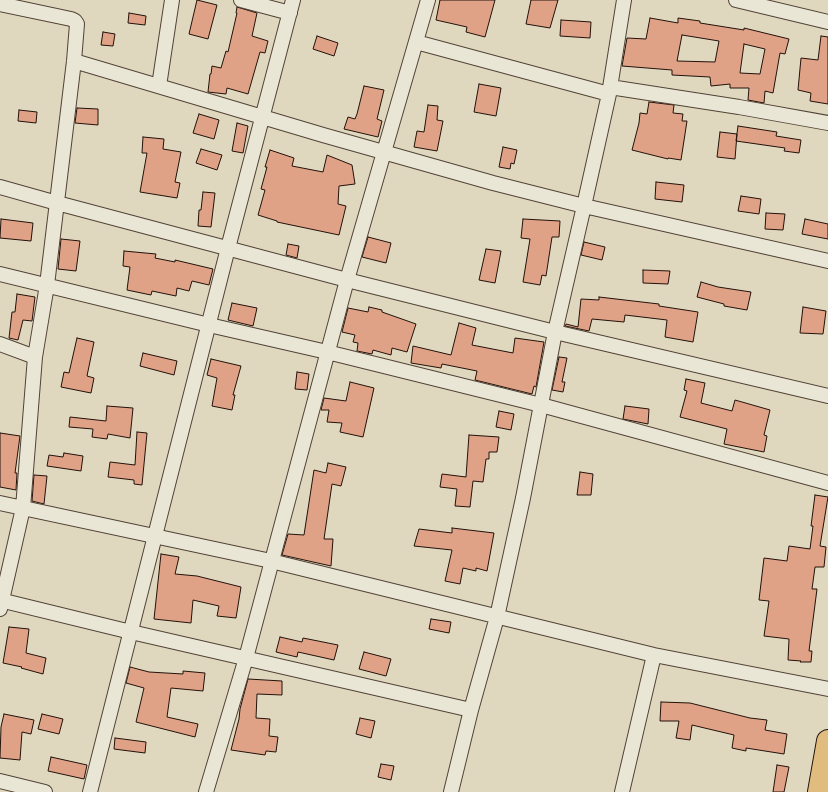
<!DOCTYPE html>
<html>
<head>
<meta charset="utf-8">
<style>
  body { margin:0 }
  canvas { display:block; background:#dfd8be }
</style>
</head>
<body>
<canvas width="828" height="792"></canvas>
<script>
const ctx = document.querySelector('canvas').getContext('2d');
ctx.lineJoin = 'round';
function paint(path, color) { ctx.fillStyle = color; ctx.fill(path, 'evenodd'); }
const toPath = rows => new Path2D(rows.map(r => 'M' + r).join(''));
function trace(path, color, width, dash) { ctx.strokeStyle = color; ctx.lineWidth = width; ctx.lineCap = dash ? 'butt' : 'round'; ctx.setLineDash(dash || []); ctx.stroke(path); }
const building = toPath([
  [197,0,217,5,208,39,189,34,197,0],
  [440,0,495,0,485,37,466,32,467,27,436,20,440,0],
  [531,0,558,0,550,28,526,24,531,0],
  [237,7,257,13,252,36,268,41,265,53,260,52,248,94,227,88,226,94,208,92,210,74,211,74,212,66,221,68,226,51,228,52,237,13,236,13,237,7],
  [129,13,146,16,145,25,128,23,129,13],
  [650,18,678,23,678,18,700,21,700,23,744,30,744,28,789,39,785,54,780,53,773,93,765,91,764,103,748,100,749,88,730,88,730,84,711,86,710,77,672,75,672,70,622,66,627,38,646,39,650,18],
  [682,35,719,41,715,62,677,61,682,35],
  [744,44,765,49,760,74,740,73,744,44],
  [561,20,591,22,590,38,560,36,561,20],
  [103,32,115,34,113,46,101,45,103,32],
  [317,36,338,43,334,56,313,49,317,36],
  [821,36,828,37,828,104,810,101,811,93,798,90,801,58,818,60,821,36],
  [479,84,501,88,496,116,474,112,479,84],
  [364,86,384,90,377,119,382,121,378,137,344,129,348,117,355,119,357,114,364,86],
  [649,102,674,105,673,113,683,114,682,121,687,121,681,160,668,158,668,159,632,150,639,123,640,113,647,114,649,102],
  [428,105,438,106,437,120,443,121,437,151,414,147,417,131,424,132,428,105],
  [77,108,98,109,98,125,75,123,77,108],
  [19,110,37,112,36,123,18,121,19,110],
  [199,114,219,120,214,139,193,133,199,114],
  [237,123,248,126,243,153,232,151,237,123],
  [738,126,777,132,776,136,801,140,799,153,784,151,785,148,736,141,738,126],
  [720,132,737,134,735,159,717,157,720,132],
  [143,137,164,139,163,149,181,152,175,182,180,183,177,198,140,192,147,153,142,153,143,137],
  [503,147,517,150,514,164,511,163,510,169,499,167,503,147],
  [201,149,222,155,217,170,196,163,201,149],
  [270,150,294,158,292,166,323,172,327,155,352,165,355,184,339,186,338,204,346,206,339,235,277,222,277,221,258,215,265,190,261,189,267,167,265,167,270,150],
  [656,182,684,185,682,202,655,199,656,182],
  [203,192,215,193,211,227,198,226,199,210,201,210,203,192],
  [741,196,761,199,759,214,738,211,741,196],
  [766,213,785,214,783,230,765,229,766,213],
  [1,219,33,223,31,241,0,238,1,219],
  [523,219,560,221,559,237,552,237,546,276,542,275,540,285,523,282,530,239,521,238,523,219],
  [805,219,828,224,828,239,802,234,805,219],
  [368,237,391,243,386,263,362,257,368,237],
  [61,239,80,241,76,271,58,269,61,239],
  [584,242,605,247,602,260,581,255,584,242],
  [288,244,299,246,297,258,286,255,288,244],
  [486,249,501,251,495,283,479,280,486,249],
  [124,251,156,254,155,258,175,262,175,260,213,269,209,285,192,281,189,291,177,288,176,296,152,291,151,295,127,290,130,267,123,266,124,251],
  [643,270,670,271,668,284,643,283,643,270],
  [701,282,718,287,751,292,747,310,724,306,724,304,697,297,701,282],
  [17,294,35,297,32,321,23,320,18,340,9,338,12,312,15,312,17,294],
  [599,297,659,304,659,306,698,312,693,342,665,337,667,320,625,315,624,322,592,319,589,331,565,326,566,324,578,327,581,299,599,300,599,297],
  [232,303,257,308,253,326,228,320,232,303],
  [369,307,382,310,382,312,416,324,407,352,392,348,391,355,373,350,372,354,357,351,358,343,353,342,355,335,342,332,348,308,368,312,369,307],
  [803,307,826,311,823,334,800,333,803,307],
  [459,323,476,328,472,345,513,353,515,338,544,342,536,387,534,386,532,394,475,380,477,371,442,364,441,368,411,363,413,346,451,355,459,323],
  [77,338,94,342,87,376,94,378,91,393,61,387,64,372,69,373,77,338],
  [143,353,177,361,174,375,140,366,143,353],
  [559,357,567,358,562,382,565,382,563,392,552,390,559,357],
  [211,359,241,366,233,395,235,395,232,410,212,406,217,378,207,375,211,359],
  [297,372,309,374,307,390,295,389,297,372],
  [686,379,705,383,701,403,732,411,735,400,770,410,764,435,767,436,764,452,724,444,727,429,680,417,687,391,684,390,686,379],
  [350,382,374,388,363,437,340,432,342,423,327,422,329,410,321,410,324,398,346,401,350,382],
  [107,406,133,408,130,438,108,434,107,439,92,437,93,429,69,427,70,417,106,421,107,406],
  [625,406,649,409,648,424,623,419,625,406],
  [499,411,514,414,511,430,496,427,499,411],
  [137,432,147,433,142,485,134,484,134,480,108,477,110,462,135,465,137,432],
  [0,433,20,436,15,473,17,473,16,490,0,487,0,433],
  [469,435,499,437,497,452,489,452,489,459,486,459,483,482,473,481,470,507,455,506,457,489,440,487,442,474,466,477,469,435],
  [64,453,83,456,81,471,47,466,49,455,63,457,64,453],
  [328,463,346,467,341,486,332,484,324,539,333,539,331,566,282,555,288,534,304,535,314,470,326,473,328,463],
  [580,472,593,474,591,495,577,495,580,472],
  [34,475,47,476,44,504,32,501,34,475],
  [815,495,828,497,820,546,826,547,824,567,815,567,812,589,817,589,809,651,812,651,811,662,800,662,801,661,788,660,789,639,764,636,769,601,759,600,764,558,787,561,789,546,810,549,813,526,811,526,815,495],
  [452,528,494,533,487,571,476,568,476,571,463,568,460,584,445,581,452,550,414,546,419,529,452,533,452,528],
  [161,554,179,557,175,574,197,576,241,587,236,618,217,616,219,606,193,600,191,623,154,619,161,554],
  [431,619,451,622,449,633,429,629,431,619],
  [9,627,29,629,26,653,46,658,43,674,21,668,22,667,3,663,9,627],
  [280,637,302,642,303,638,338,645,334,660,298,652,297,657,276,652,280,637],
  [364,652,391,659,386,676,359,669,364,652],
  [130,667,149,672,183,674,183,671,205,673,203,691,171,688,167,717,198,724,195,737,136,722,144,688,126,683,130,667],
  [248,679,282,681,282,695,257,694,256,718,270,719,269,736,278,737,276,752,266,751,265,755,231,750,239,719,240,709,248,679],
  [661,702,690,703,750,718,767,720,765,730,787,734,784,754,746,748,746,751,732,748,734,735,692,725,690,740,676,738,679,721,660,721,661,702],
  [4,714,34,720,31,734,22,732,20,760,0,758,1,727,4,714],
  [42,714,63,719,59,734,38,729,42,714],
  [360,718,375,721,371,738,356,734,360,718],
  [115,738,146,742,145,753,114,749,115,738],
  [51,757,87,765,84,779,48,771,51,757],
  [381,764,394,766,391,780,378,777,381,764],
  [777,765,789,767,784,792,773,792,777,765]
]);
const street = toPath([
  [241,0,290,13],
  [736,0,828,22],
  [0,4,71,19,75,21,77,24,74,61,47,285,35,357,23,508,0,609],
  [416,42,609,94],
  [74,61,323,135,493,183,584,206,828,261],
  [159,86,172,0],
  [610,87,739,107,828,123],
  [0,187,57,203,347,280,555,332,828,396],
  [0,274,209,325,327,352,541,405,828,483],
  [0,344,35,357],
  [0,503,271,561,654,655,828,689],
  [0,600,131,632,471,710],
  [0,781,45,792],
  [90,792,228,248,293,0],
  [206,792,246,658,347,280,428,0],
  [451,792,471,710,497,617,523,498,555,332,584,206,609,94,624,0],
  [622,792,654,655]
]);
const primary = toPath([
  [819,792,828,741]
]);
paint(building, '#dfa287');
trace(building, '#23110a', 1);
trace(street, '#524337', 16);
trace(primary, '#23110a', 24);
trace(street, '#eae6d5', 14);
trace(primary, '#e0bc7f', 22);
</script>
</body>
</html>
